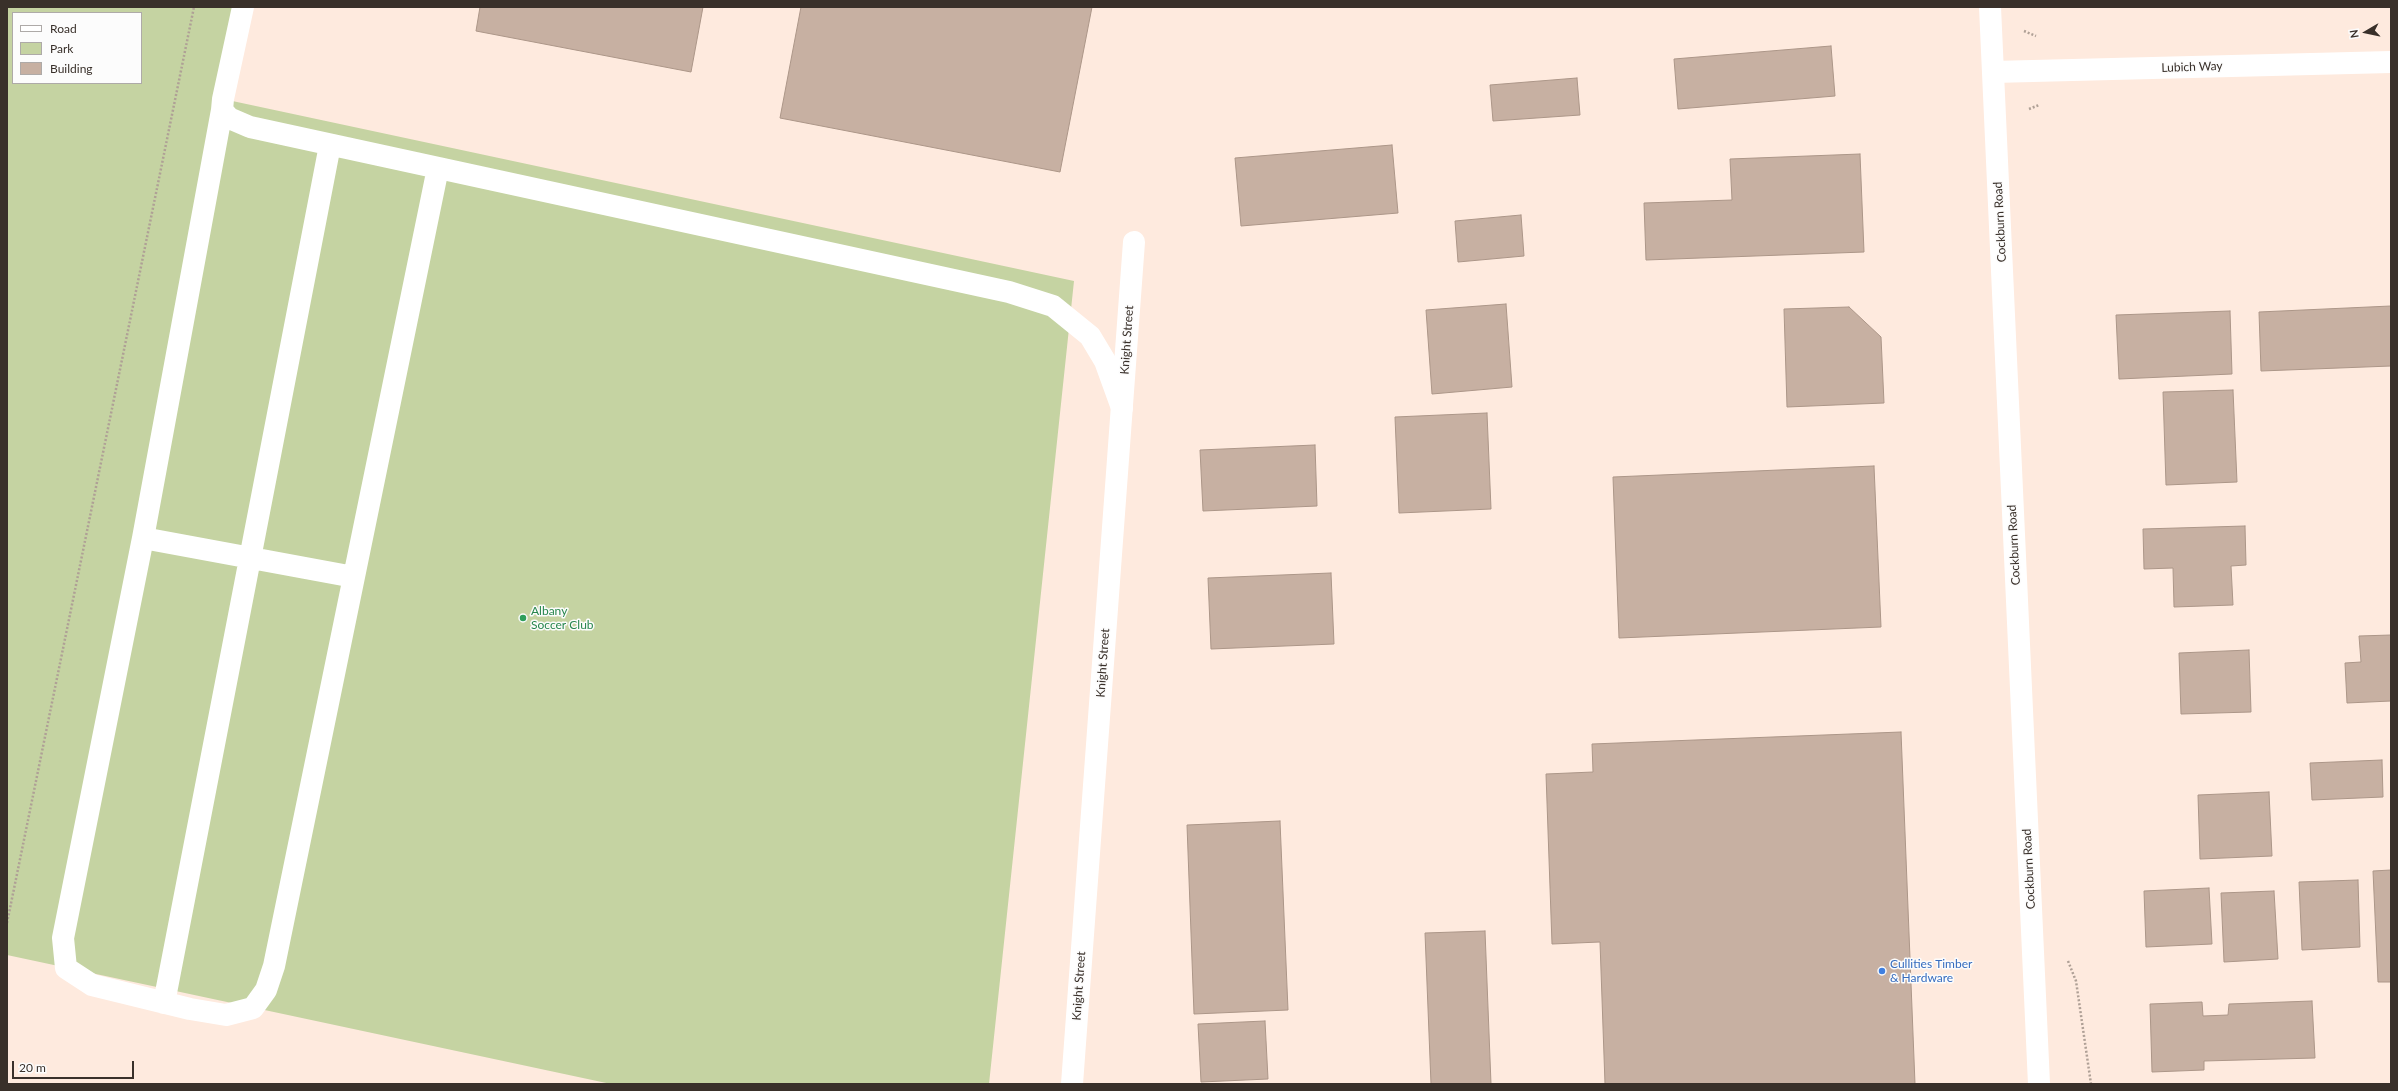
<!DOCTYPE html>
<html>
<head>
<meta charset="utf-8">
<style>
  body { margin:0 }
  #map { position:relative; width:2398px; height:1091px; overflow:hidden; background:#feeade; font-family:Lato,sans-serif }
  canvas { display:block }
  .frame { position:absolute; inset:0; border:8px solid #39302a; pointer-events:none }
  .legend { position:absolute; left:12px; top:12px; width:130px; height:72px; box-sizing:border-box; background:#fcfcfc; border:1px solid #aeaaa8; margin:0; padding:5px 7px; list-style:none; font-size:12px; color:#39302a }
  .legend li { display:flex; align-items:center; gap:8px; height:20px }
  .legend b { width:20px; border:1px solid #aeaaa8 }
  .north { position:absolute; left:2346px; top:12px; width:40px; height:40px; -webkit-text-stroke:3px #fcfcfc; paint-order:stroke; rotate:261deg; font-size:11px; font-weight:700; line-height:16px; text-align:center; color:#39302a }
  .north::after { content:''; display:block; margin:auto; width:14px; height:18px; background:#39302a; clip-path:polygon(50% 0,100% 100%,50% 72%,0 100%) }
  .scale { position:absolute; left:12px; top:1061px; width:122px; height:18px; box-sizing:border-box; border:2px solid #39302a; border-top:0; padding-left:5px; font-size:12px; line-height:14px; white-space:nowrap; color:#39302a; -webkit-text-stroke:3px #fcfcfc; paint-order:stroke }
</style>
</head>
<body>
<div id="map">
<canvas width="2398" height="1091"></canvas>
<div class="frame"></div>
<ul class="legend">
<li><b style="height:5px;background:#fff"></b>Road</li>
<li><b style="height:11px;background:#c5d3a2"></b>Park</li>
<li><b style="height:11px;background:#c7b0a2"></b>Building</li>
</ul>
<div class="north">N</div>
<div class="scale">20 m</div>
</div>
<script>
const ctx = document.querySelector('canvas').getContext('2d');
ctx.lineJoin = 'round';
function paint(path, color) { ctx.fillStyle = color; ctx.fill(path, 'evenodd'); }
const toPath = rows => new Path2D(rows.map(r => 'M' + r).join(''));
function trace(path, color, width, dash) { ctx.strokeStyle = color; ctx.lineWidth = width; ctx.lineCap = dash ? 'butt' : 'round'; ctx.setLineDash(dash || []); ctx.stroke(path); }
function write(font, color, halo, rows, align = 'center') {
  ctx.font = font + ' Lato,sans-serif'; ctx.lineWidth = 3; ctx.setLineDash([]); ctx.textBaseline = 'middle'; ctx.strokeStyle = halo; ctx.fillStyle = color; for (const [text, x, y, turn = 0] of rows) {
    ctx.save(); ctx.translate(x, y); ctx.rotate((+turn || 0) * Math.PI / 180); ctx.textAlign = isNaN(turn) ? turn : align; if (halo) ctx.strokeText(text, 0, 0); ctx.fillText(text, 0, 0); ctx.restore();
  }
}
const green = toPath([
  [7,7,241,7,223,99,1074,281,989,1084,611,1084,7,955],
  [13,13,141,13,141,83,13,83]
]);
const building = toPath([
  [480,7,703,7,691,72,476,31,480,7],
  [801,7,1092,7,1060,172,780,118,801,7],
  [1831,46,1835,96,1678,109,1674,59,1831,46],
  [1577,78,1580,115,1493,121,1490,85,1577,78],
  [1392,145,1398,213,1241,226,1235,158,1392,145],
  [1860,154,1864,252,1646,260,1644,203,1732,200,1730,159,1860,154],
  [1521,215,1524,256,1458,262,1455,221,1521,215],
  [1506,304,1512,387,1432,394,1426,310,1506,304],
  [2391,306,2391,366,2261,371,2259,312,2391,306],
  [1849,307,1881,337,1884,403,1787,407,1784,309,1849,307],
  [2230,311,2232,374,2119,379,2116,315,2230,311],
  [2233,390,2237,482,2166,485,2163,392,2233,390],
  [1487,413,1491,509,1399,513,1395,417,1487,413],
  [1315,445,1317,506,1203,511,1200,450,1315,445],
  [1874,466,1881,627,1619,638,1613,477,1874,466],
  [2245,526,2246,565,2231,566,2233,605,2174,607,2173,568,2144,569,2143,529,2245,526],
  [1331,573,1334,644,1211,649,1208,578,1331,573],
  [2391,635,2391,701,2347,703,2345,663,2361,662,2359,636,2391,635],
  [2249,650,2251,712,2181,714,2179,653,2249,650],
  [1901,732,1915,1084,1605,1084,1600,942,1552,944,1546,774,1593,772,1592,744,1901,732],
  [2382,760,2383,797,2312,800,2310,763,2382,760],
  [2269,792,2272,856,2200,859,2198,795,2269,792],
  [1280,821,1288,1010,1194,1014,1187,825,1280,821],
  [2391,870,2391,982,2378,982,2373,871,2391,870],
  [2358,880,2360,947,2302,950,2299,882,2358,880],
  [2209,888,2212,944,2146,947,2144,891,2209,888],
  [2274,891,2278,959,2224,962,2221,893,2274,891],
  [1485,931,1491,1084,1431,1084,1425,933,1485,931],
  [2312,1001,2315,1058,2204,1061,2204,1070,2152,1072,2150,1004,2202,1002,2203,1016,2228,1015,2229,1004,2312,1001],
  [1265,1021,1268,1079,1201,1082,1198,1024,1265,1021]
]);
const path = toPath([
  [2024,31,2036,36],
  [2029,109,2039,105],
  [7,923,194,7],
  [2068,961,2076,981,2091,1084]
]);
const service = toPath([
  [243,7,223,99,222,110,229,118,250,127,1009,292,1053,306,1090,336,1105,361,1122,408],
  [222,110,143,538,63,938,66,968,92,985,190,1009,226,1015,253,1008,266,990,274,966,438,168],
  [143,538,354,577],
  [164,1003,330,145]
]);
const minor = toPath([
  [1990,7,2039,1084],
  [1993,72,2391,62],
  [1072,1084,1134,242]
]);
const markers = [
  [523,618,4,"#2e9e5b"],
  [1882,971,4,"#3f7fe0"]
];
const streetNames = [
  ["Lubich Way",2192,67,-2],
  ["Cockburn Road",2000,222,-93],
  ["Knight Street",1127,340,-86],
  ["Cockburn Road",2014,545,-93],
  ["Knight Street",1103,663,-86],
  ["Cockburn Road",2029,869,-93],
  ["Knight Street",1079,986,-86]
];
const leisureNames = [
  ["Albany",531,611],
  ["Soccer Club",531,625]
];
const shopNames = [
  ["Cullities Timber",1890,964],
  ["& Hardware",1890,978]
];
paint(green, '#c5d3a2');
paint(building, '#c7b0a2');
trace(building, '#ac9688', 1);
trace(path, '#afa096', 2.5, [2, 2]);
trace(service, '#fff', 22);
trace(minor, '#fff', 22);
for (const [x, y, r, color] of markers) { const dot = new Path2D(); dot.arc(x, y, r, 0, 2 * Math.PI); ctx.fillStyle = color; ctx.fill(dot); trace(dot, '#fcfcfc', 1.5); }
write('12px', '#39302a', '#fcfcfc', streetNames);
write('12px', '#27864d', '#fcfcfc', leisureNames, 'left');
write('12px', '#366cbe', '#fcfcfc', shopNames, 'left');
</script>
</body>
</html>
